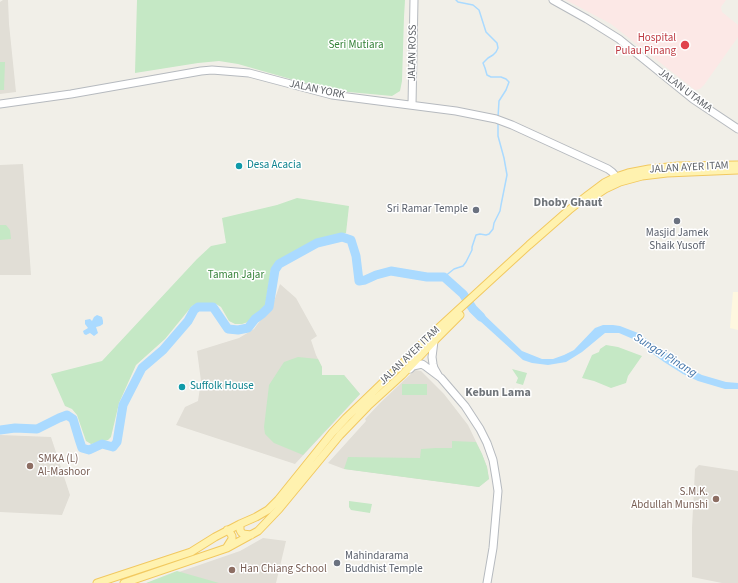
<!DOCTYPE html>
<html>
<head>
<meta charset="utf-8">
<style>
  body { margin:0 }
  canvas { display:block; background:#f1efe8 }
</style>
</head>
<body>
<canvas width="738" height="583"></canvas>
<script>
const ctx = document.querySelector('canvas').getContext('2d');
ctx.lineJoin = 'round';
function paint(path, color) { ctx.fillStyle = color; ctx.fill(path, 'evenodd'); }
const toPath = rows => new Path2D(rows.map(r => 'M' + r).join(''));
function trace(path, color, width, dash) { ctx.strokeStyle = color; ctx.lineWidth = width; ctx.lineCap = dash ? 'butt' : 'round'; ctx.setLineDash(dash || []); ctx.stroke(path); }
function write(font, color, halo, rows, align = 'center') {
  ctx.font = font + ' "Source Sans 3",sans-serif'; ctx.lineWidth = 3; ctx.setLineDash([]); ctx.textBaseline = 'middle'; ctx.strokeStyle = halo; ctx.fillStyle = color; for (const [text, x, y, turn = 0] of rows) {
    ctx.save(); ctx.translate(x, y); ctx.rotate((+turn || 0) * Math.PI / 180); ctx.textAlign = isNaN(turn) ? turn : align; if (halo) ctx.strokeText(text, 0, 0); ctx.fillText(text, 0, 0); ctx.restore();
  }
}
const commercial = toPath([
  [733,292,738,292,738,330,730,328]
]);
const education = toPath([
  [3,0,8,0,9,24,16,92,0,94,0,2],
  [23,164,31,275,0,275,0,165],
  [280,284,296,298,317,336,311,340,316,355,322,367,322,375,344,375,360,394,295,464,176,425,185,407,198,401,201,381,197,351,239,338,254,329,262,318,271,310],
  [415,370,421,371,444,394,468,425,482,454,487,467,489,479,479,487,344,469,328,463,366,421,365,419,380,403],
  [0,435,51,437,70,495,62,515,0,512],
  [699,465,738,471,738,583,722,583,692,577,692,528,695,469],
  [263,538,286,541,276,583,147,583,240,551]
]);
const medical = toPath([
  [566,0,726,0,721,7,722,12,738,25,738,37,704,85,700,89,695,90,611,24]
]);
const green = toPath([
  [137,0,405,0,404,17,402,81,400,91,392,96,338,91,294,80,238,64,219,61,198,63,135,73],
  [0,62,5,62,4,90,0,90],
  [297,198,349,206,346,233,318,239,277,261,271,269,265,307,251,318,248,322,242,324,235,324,229,321,221,307,216,304,202,303,192,306,165,339,136,365,119,403,111,437,108,440,91,444,86,441,77,415,72,409,65,406,51,374,102,361,197,259,211,246,226,243,222,218,277,205],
  [0,225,6,225,10,230,11,239,0,240],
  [606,345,618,347,642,356,628,376,626,383,611,388,594,381,582,378,592,355,599,352,600,349],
  [298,357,318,359,322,367,322,375,344,375,360,394,303,455,274,443,265,434,264,427,269,385,284,362],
  [512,369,527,373,523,385,516,383,518,378],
  [402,384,427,384,427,395,402,395],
  [452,441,476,442,482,454,487,467,489,479,479,487,344,469,348,457,420,458,421,449,436,448,452,448],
  [349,501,372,504,370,513,351,510,349,507],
  [177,571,219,583,146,583]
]);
const water = toPath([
  [475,306,522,351,542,359,553,359,564,355,574,350,595,328,603,325,613,325,620,326,638,333,688,368,702,375,726,382,738,383,738,389,725,389,698,381,683,374,664,362,633,339,619,333,605,333,582,352,566,362,548,365,532,363,523,360,469,311],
  [97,315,102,317,103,321,103,324,100,326,96,327,98,333,94,336,90,333,86,335,84,334,83,331,88,328,85,324,85,320,90,319,92,321,94,317]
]);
const stream = toPath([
  [456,0,458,2,473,5,479,10,486,32,497,43,498,48,496,52,493,55,488,58,483,63,485,68,487,75,491,77,501,77,506,79,509,82,506,90,499,101,498,117],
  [444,277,454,269,463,266,466,262,472,250,472,247,476,235,480,234,486,235,489,234,493,229,494,223,500,211,501,205,507,175,504,158,498,136,498,123]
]);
const river = toPath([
  [0,430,15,428,37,429,59,418,67,415,73,419,79,439,82,448,89,450,102,444,113,447,117,442,123,405,142,368,163,350,188,321,194,310,198,307,213,307,228,329,238,330,248,328,255,319,262,314,269,307,275,270,279,264,317,243,342,237,351,240,356,256,359,281,365,280,376,275,391,271,427,277,444,277,463,294,473,309,481,317]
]);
const secondary = toPath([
  [553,0,587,19,619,39,693,99,738,129],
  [0,104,71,94,201,71,212,70,249,73,332,95,456,111,496,119,512,125,608,169,612,172,619,180],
  [412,105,414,0],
  [434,341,432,357,433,364,434,368,438,375],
  [410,369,413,366,422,364,425,366,441,378,465,406,480,429,487,443,493,460,496,478,498,491,493,548,487,583]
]);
const primary = toPath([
  [590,199,605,189,620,182,642,176,667,173,738,170],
  [240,524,240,530,241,532,243,534,251,535],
  [227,547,232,539,232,536,229,531,227,530],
  [97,583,191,552,215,537,240,524,256,517,268,510,278,500,332,433,346,418,399,367,433,333,529,245,569,210,588,195,604,183,616,177,628,173,649,169,678,166,738,165],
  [124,583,227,548,258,531,279,509,340,435,368,406,402,375,434,341,460,315]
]);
const markers = [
  [685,45,5,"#e0444e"],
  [239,166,4,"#0f9aa8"],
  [476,210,4,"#6b7280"],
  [677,221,4,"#6b7280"],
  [182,387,4,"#0f9aa8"],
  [30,466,4,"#8d6e63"],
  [716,499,4,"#8d6e63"],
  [337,563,4,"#6b7280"],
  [232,570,4,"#8d6e63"]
];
const healthNames = [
  ["Hospital",676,39],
  ["Pulau Pinang",676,52]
];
const parkNames = [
  ["Seri Mutiara",356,46],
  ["Taman Jajar",236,276]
];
const streetNames = [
  ["JALAN ROSS",413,53,-89],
  ["JALAN YORK",317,90,12],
  ["JALAN UTAMA",685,91,37],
  ["JALAN AYER ITAM",689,168,-3],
  ["JALAN AYER ITAM",410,356,-44]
];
const cultureNames = [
  ["Desa Acacia",247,166],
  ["Suffolk House",190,387]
];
const worshipNames = [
  ["Sri Ramar Temple",468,210],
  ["Masjid Jamek",677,234,"center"],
  ["Shaik Yusoff",677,247,"center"],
  ["Mahindarama",345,557,"left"],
  ["Buddhist Temple",345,570,"left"]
];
const educationNames = [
  ["SMKA (L)",38,460],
  ["Al-Mashoor",38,473],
  ["S.M.K.",708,493,"right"],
  ["Abdullah Munshi",708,506,"right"],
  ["Han Chiang School",240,570]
];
const neighbourhoodNames = [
  ["Dhoby Ghaut",568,203],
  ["Kebun Lama",498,393]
];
const waterNames = [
  ["Sungai Pinang",665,356,32]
];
paint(commercial, '#fef7e0');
paint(education, '#e1ded6');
paint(medical, '#fce8e6');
paint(green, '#c5e8c5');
paint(water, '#aadaff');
trace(stream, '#aadaff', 1.5);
trace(river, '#aadaff', 9);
trace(secondary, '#b6babf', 9);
trace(primary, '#f2c960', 9);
trace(secondary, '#fff', 7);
trace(primary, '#fff2af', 7);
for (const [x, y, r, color] of markers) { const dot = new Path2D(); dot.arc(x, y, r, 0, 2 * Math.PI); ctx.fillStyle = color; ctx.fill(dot); trace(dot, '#fff', 1.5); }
write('11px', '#be3a42', '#fff', healthNames, 'right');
write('11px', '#348238', '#fff', parkNames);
write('11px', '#5f6368', '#fff', streetNames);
write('11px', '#0d838f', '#fff', cultureNames, 'left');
write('11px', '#5b616d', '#fff', worshipNames, 'right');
write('11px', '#785e54', '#fff', educationNames, 'left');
write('bold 12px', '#70757a', '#fff', neighbourhoodNames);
write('italic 12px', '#4174aa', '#fff', waterNames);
</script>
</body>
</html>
